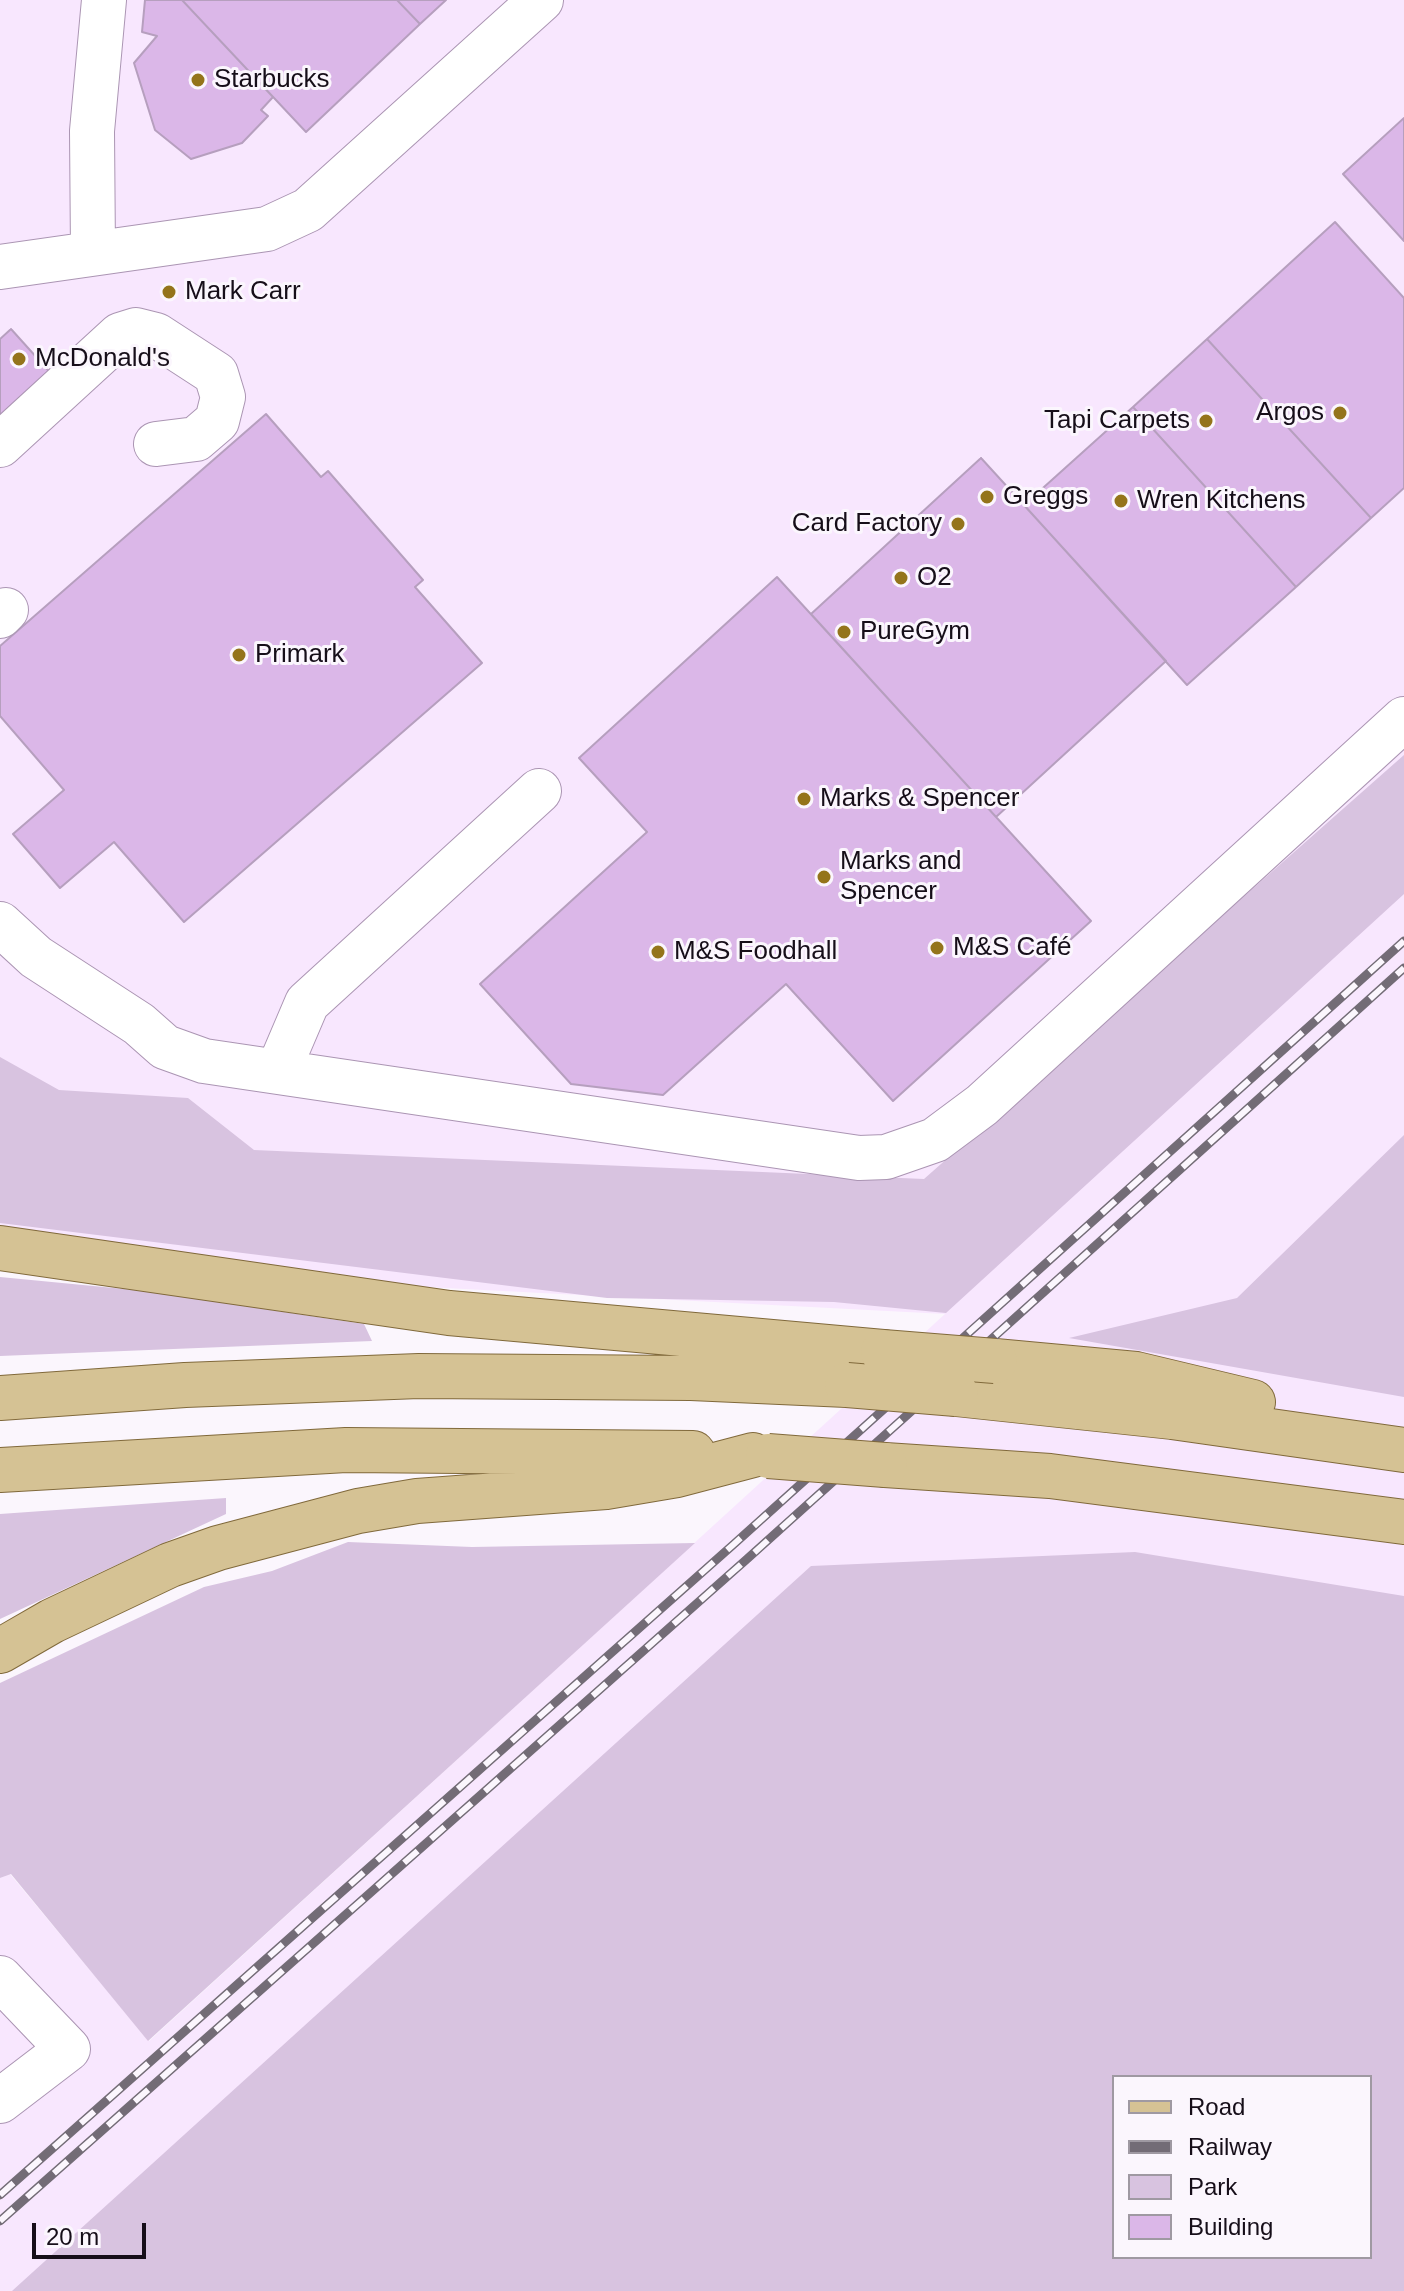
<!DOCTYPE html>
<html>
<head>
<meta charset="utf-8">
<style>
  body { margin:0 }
  #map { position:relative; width:1404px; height:2291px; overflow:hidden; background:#fbf6fd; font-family:Helvetica,sans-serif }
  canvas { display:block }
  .legend { position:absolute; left:1112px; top:2075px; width:260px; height:184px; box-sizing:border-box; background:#fbf6fd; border:2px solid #9f99a2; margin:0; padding:10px 14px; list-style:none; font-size:24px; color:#160e19 }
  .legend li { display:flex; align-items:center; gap:16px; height:40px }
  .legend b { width:40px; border:2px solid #9f99a2 }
  .scale { position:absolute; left:32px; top:2223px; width:114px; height:36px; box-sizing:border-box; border:4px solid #160e19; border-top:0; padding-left:10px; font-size:24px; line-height:28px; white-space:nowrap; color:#160e19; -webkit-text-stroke:6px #fbf6fd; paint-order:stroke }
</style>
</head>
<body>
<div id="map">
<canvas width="1404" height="2291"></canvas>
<ul class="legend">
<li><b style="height:10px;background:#d5c294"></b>Road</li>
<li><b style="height:10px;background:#736c76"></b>Railway</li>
<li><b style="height:22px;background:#d8c3e0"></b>Park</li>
<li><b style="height:22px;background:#dbb7e8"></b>Building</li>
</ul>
<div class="scale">20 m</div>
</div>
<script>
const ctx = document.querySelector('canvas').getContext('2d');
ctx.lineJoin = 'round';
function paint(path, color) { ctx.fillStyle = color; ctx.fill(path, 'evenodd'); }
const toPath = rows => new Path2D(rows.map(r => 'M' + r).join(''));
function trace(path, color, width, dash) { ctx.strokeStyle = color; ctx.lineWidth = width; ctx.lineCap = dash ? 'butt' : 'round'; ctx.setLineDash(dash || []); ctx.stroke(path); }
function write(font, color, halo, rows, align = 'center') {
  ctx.font = font + ' Helvetica,sans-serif'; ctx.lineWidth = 6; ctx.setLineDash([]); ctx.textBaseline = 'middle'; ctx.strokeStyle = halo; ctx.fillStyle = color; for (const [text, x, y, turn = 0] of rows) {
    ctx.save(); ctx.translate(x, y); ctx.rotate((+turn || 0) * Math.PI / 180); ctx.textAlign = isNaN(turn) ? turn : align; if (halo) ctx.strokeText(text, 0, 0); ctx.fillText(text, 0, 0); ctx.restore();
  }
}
const built = toPath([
  [0,0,1404,0,1404,2291,0,2291,0,1878,10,1874,149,2041,945,1314,426,1287,0,1229],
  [1114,2077,1370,2077,1370,2257,1114,2257]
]);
const green = toPath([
  [1404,755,1404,894,946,1313,834,1302,607,1298,0,1223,0,1057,59,1090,188,1098,254,1150,924,1179],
  [1404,1135,1404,1397,1069,1338,1237,1298],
  [0,1277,145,1291,364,1324,372,1341,0,1356],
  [226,1498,226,1514,0,1619,0,1514],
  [348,1542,472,1547,695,1543,148,2041,11,1874,0,1878,0,1683,204,1587,272,1571],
  [1135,1552,1404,1596,1404,2291,12,2291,811,1566],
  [1114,2077,1370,2077,1370,2257,1114,2257]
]);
const building = toPath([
  [145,0,182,0,273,97,261,110,268,116,242,143,191,159,155,130,134,63,157,36,142,32,145,0],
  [182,0,397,0,420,24,306,132,182,0],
  [397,0,446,0,420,24,397,0],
  [1404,118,1404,241,1343,174,1404,118],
  [1335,222,1404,298,1404,488,1371,518,1207,339,1335,222],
  [11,329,56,379,0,429,0,339,11,329],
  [1207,339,1371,518,1296,587,1133,407,1207,339],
  [1133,407,1296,587,1187,685,1024,505,1133,407],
  [266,414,321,477,328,471,423,580,415,587,482,663,184,922,114,842,60,888,13,834,64,790,0,716,0,646,266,414],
  [981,458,1166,661,996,817,811,614,981,458],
  [777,577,1091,921,893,1101,786,984,663,1095,571,1084,480,984,647,832,579,758,777,577]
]);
const minor = toPath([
  [93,253,92,131,104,0],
  [0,267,267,229,308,210,541,0],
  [0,445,120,335,136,330,156,335,216,374,223,397,217,421,196,439,156,444],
  [0,616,6,610],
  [0,924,36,957,139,1024,165,1047,204,1061,859,1158,886,1157,935,1140,982,1105,1404,719],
  [278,1071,307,1003,539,791],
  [0,1978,68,2049,0,2101]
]);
const major = toPath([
  [0,1248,449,1313,883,1352],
  [995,1361,1136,1374,1253,1402],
  [956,1394,1172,1417,1404,1450],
  [0,1398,185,1385,419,1376,691,1378,847,1385],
  [885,1465,1050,1476,1404,1522],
  [0,1470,346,1450,693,1453],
  [0,1651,52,1621,170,1565,218,1548,358,1511,417,1501,606,1487,677,1475,753,1455]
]);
const rail = toPath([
  [0,2195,734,1544,1404,941],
  [0,2221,747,1559,1404,968]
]);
const majorBridge = toPath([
  [883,1352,995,1361],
  [847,1385,956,1394],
  [768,1456,885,1465]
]);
const markers = [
  [198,80,8,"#94741b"],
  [169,292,8,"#94741b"],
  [19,359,8,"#94741b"],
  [1340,413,8,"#94741b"],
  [1206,421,8,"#94741b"],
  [987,497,8,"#94741b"],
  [1121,501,8,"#94741b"],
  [958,524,8,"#94741b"],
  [901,578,8,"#94741b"],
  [844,632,8,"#94741b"],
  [239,655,8,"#94741b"],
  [804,799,8,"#94741b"],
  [824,877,8,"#94741b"],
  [937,948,8,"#94741b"],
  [658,952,8,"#94741b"]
];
const poiNames = [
  ["Starbucks",214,80],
  ["Mark Carr",185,292],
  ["McDonald's",35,359],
  ["Argos",1324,413,"right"],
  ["Tapi Carpets",1190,421,"right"],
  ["Greggs",1003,497],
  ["Wren Kitchens",1137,501],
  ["Card Factory",942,524,"right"],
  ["O2",917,578],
  ["PureGym",860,632],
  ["Primark",255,655],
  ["Marks & Spencer",820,799],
  ["Marks and",840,862],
  ["Spencer",840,892],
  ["M&S Café",953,948],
  ["M&S Foodhall",674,952]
];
paint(built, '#f8e7fe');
paint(green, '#d8c3e0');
paint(building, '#dbb7e8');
trace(building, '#b69fbe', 2);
trace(minor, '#ab95b3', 46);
trace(major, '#80693b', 46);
trace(minor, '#fff', 44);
trace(major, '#d5c294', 44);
trace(rail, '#736c76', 9);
trace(rail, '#fbf6fd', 6, [18]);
trace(majorBridge, '#80693b', 46, []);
trace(majorBridge, '#d5c294', 44);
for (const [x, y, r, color] of markers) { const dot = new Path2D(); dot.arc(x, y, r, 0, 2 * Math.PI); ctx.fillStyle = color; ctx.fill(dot); trace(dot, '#fbf6fd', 3); }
write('26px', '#160e19', '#fbf6fd', poiNames, 'left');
</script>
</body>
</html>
